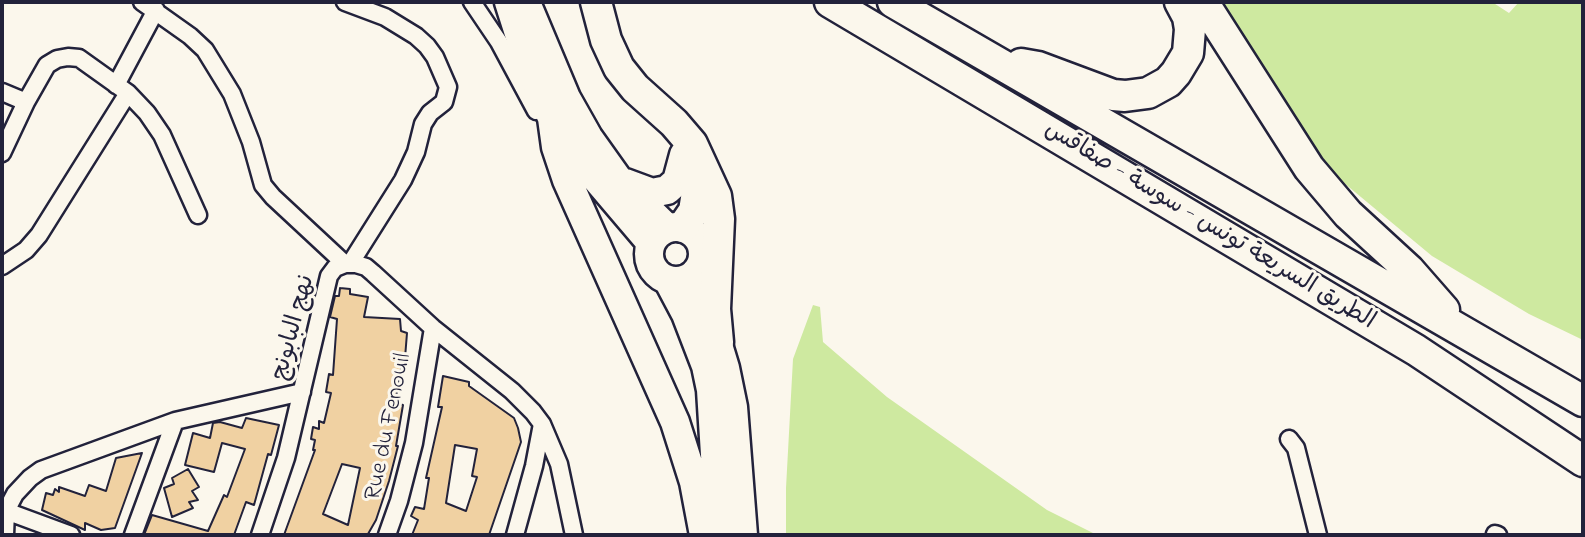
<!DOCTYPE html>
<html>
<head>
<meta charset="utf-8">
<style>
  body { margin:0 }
  #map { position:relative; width:1585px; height:537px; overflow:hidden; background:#fbf7ec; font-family:"Indie Flower",sans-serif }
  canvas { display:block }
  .frame { position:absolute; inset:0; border:4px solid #22223b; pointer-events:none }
</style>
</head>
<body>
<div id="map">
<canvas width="1585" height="537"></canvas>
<div class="frame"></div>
</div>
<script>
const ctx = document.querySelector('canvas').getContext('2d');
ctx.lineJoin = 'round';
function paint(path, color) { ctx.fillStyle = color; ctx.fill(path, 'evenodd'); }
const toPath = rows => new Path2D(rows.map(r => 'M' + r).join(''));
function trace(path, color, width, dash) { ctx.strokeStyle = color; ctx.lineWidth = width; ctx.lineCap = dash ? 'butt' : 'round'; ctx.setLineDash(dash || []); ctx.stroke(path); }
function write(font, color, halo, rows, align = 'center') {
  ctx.font = font + ' "Indie Flower","Playpen Sans Arabic",sans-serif'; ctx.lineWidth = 6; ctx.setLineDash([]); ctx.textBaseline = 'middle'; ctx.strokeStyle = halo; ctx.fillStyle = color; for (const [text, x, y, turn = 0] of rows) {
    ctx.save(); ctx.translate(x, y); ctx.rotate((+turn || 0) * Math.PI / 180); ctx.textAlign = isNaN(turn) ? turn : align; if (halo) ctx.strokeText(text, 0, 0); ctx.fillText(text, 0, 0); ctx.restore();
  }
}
const green = toPath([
  [1219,2,1492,2,1509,13,1519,2,1583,2,1583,340,1529,314,1432,256,1326,168],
  [813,305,820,307,823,342,887,397,1047,510,1097,535,786,535,786,488,793,359]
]);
const building = toPath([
  [340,288,350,289,350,294,368,297,364,317,400,319,401,331,407,333,405,358,403,357,395,403,403,405,396,446,398,446,389,481,376,520,368,534,372,535,284,535,315,450,313,450,315,440,311,439,313,427,319,429,319,421,324,423,331,393,326,392,329,374,333,375,337,319,330,317,335,296,339,296,340,288],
  [342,464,360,468,348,525,323,514,342,464],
  [443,376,469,382,469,386,514,418,518,428,521,442,489,535,412,535,418,520,411,516,415,507,424,509,429,478,426,478,442,407,438,407,443,376],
  [455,445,477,449,472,476,477,477,466,511,446,503,455,445],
  [246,418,279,425,271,455,268,454,254,505,246,502,234,535,144,535,152,515,208,531,224,495,227,497,245,449,222,443,214,472,185,465,193,433,210,438,213,423,220,422,242,428,246,418],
  [142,453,115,528,101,530,85,523,85,530,42,510,46,493,53,495,55,489,59,492,59,487,85,496,89,485,106,491,116,458,142,453],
  [188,469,199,487,192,491,198,500,189,502,193,508,172,517,164,488,174,484,172,478,188,469]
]);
const minor = toPath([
  [142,2,190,36,205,50,232,94,251,142,263,185,273,197,345,264],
  [345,2,385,17,416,36,427,46,435,57,448,87,444,102,430,113,423,124,416,152,403,180,350,264],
  [472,2,499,42,536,111],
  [116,85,156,10],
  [2,92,26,102],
  [2,153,26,102,47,65,57,59,68,57,79,58,128,93,147,113,162,135,198,215],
  [2,266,26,250,39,235,128,93],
  [1289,439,1296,448,1318,535],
  [6,511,71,535],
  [1495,534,1498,535],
  [5,535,6,511,15,494,30,478,41,470,175,421,302,392],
  [133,535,175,421],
  [260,535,286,458,329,276,335,268,345,264,356,264,366,267,373,273,433,328,512,391,533,412,542,424,559,464,574,535],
  [387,535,399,501,414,443,433,328],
  [515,535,534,466,542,424]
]);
const trunk = toPath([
  [509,2,529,65,552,118,583,163,651,243],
  [527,5,566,98,588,137,620,182,667,228],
  [552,118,556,147,567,180,675,422,694,482,704,535],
  [625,183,652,193,667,190,677,181,684,155],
  '649 254a27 27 0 1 1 54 0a27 27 0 1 1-54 0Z',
  [696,272,725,368,733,407,743,535],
  [668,280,686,314,706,366,711,390,720,535]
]);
const motorway = toPath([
  [596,2,606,40,619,68,635,88,674,123,692,144,716,196,719,219,715,309,718,342],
  [830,2,1416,350,1583,461],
  [893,2,1583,401],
  [1203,2,1309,168,1348,214,1409,270,1444,310],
  [1021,64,1038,67,1113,95,1125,96,1148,93,1168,82,1176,73,1188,53,1190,29,1188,17,1180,2],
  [683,227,694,211,697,192,694,174,688,162]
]);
const streetNames = [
  ["الطريق السريعة تونس - سوسة - صفاقس",1209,227,31],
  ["نهج البابونج",295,328,-75],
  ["Rue du Fenouil",390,427,-78]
];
paint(green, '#cee9a0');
paint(building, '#f0d1a2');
trace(building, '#22223b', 2);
trace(minor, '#22223b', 21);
trace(trunk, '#22223b', 33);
trace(motorway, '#22223b', 35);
trace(minor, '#fbf7ec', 16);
trace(trunk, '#fbf7ec', 28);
trace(motorway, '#fbf7ec', 30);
write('24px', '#22223b', '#fbf7ec', streetNames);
</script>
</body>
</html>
